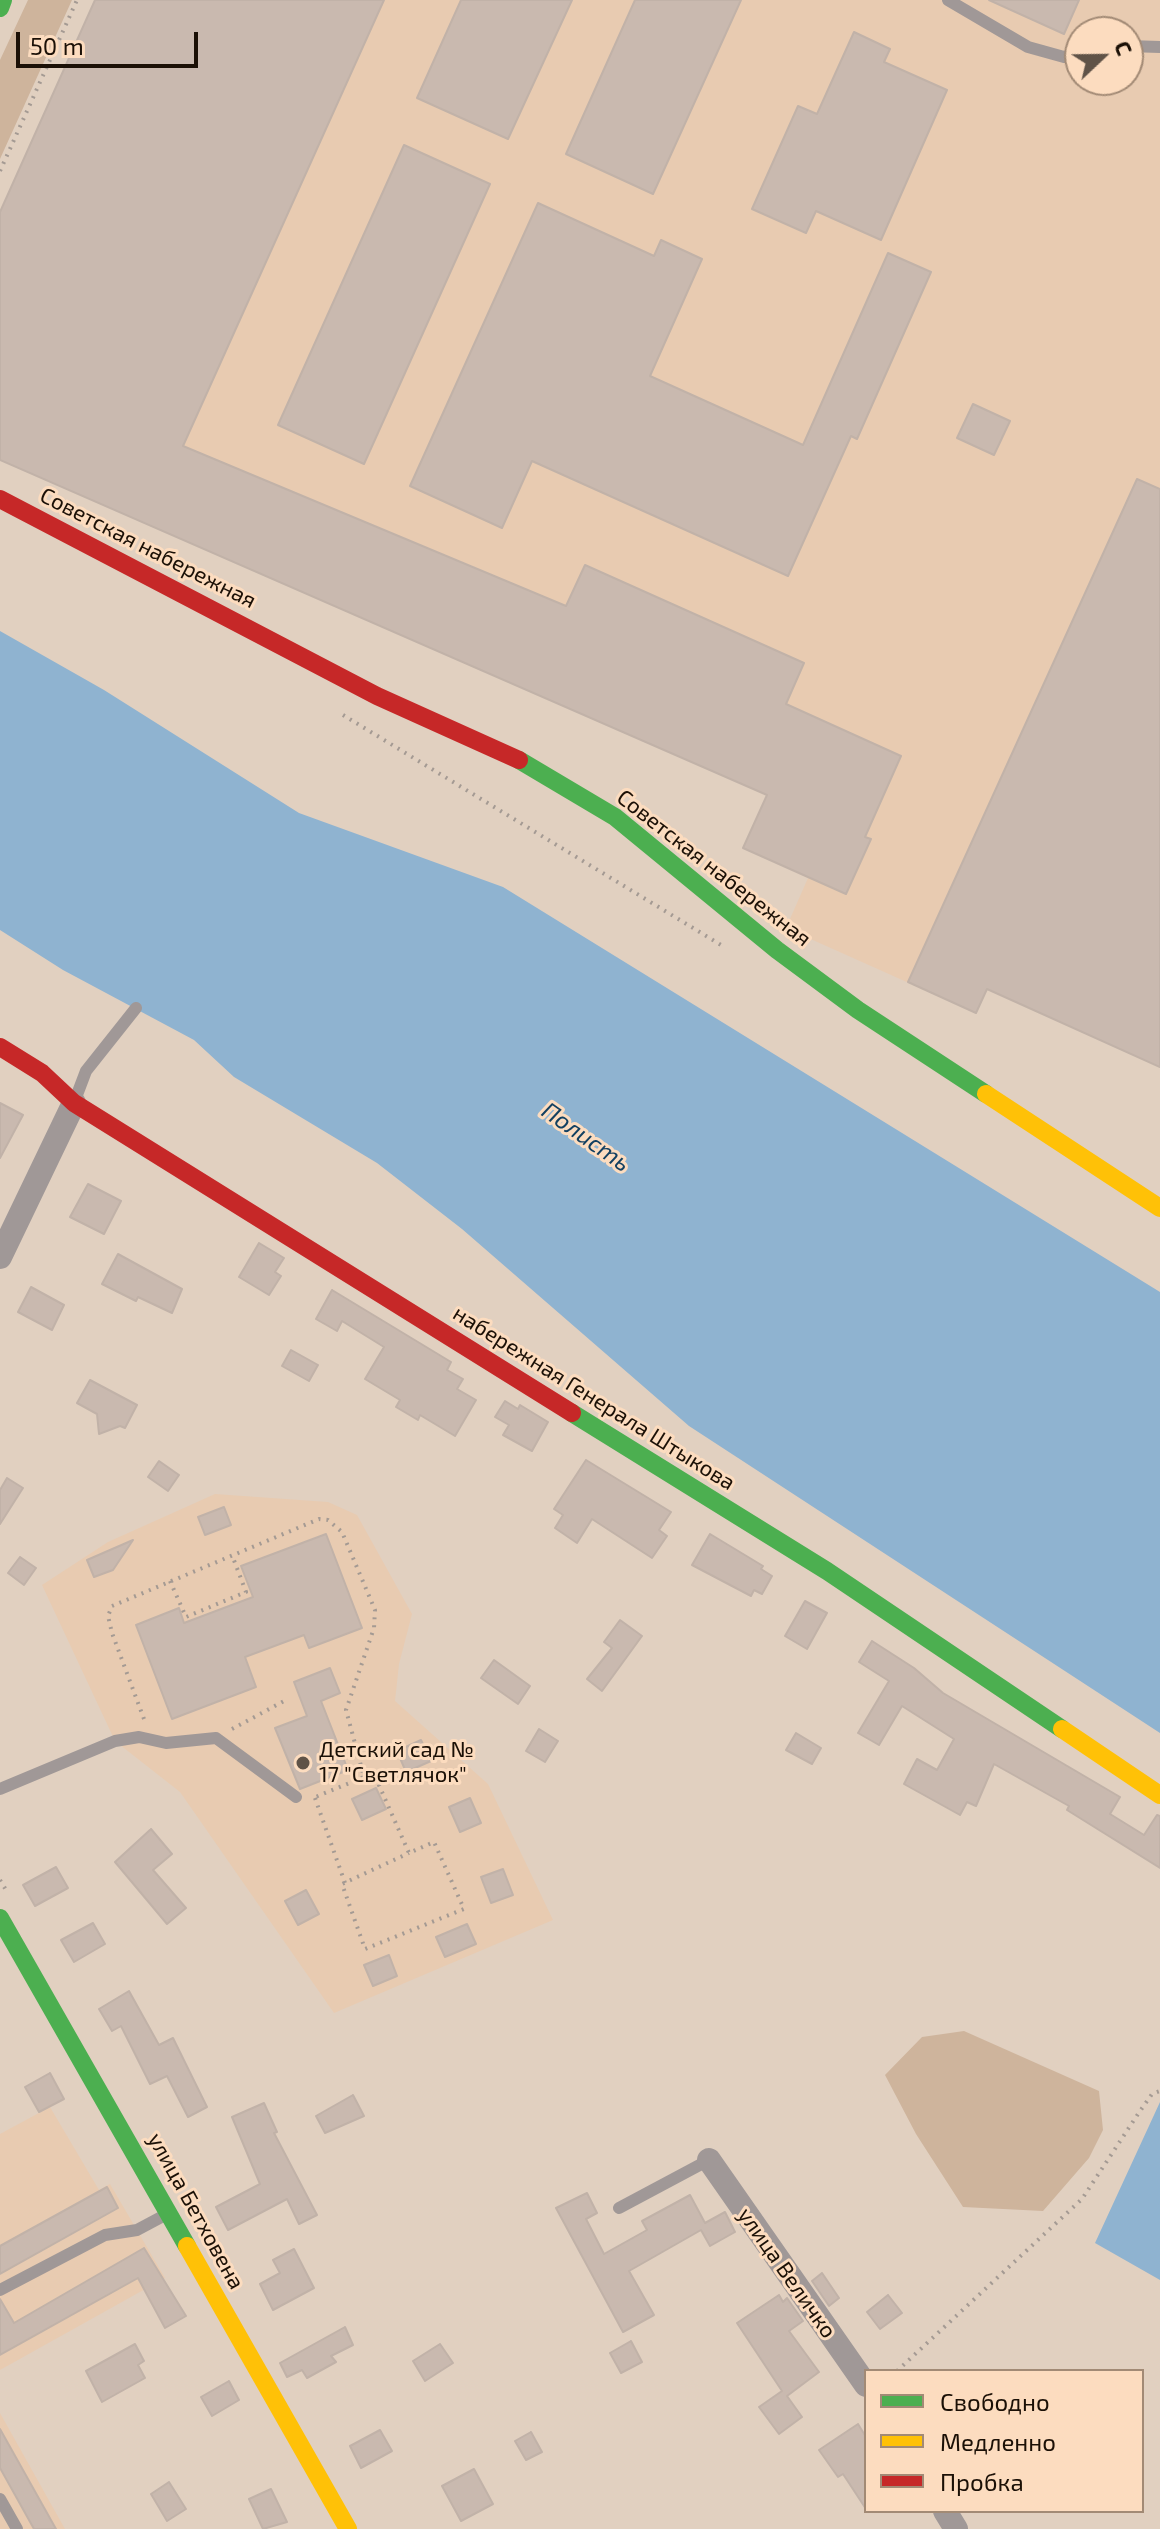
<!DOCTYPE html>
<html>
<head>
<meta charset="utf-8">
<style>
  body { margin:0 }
  #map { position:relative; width:1160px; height:2529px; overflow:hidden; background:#e1d0c0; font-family:"Exo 2",sans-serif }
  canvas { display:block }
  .legend { position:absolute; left:864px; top:2369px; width:280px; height:144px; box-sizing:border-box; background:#fcdcbf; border:2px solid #a28a75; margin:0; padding:10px 14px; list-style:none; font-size:24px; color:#1b1006 }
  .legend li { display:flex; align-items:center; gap:16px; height:40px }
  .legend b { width:40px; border:2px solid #a28a75 }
  .north { position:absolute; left:1064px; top:16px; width:80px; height:80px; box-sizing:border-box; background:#fcdcbf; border:2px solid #a28a75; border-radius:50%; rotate:68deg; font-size:22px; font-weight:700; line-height:32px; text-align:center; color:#1b1006 }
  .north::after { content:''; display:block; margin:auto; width:28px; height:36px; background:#605347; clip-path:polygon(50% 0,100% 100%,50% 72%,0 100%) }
  .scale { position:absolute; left:16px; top:32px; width:182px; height:36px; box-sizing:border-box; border:4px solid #1b1006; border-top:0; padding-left:10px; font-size:24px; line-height:28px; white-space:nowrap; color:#1b1006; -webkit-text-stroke:6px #fcdcbf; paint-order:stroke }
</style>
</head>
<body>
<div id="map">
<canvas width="1160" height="2529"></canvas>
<ul class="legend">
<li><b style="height:10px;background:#4caf50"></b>Свободно</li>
<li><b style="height:10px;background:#ffc107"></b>Медленно</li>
<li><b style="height:10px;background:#c62828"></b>Пробка</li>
</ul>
<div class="north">С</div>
<div class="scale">50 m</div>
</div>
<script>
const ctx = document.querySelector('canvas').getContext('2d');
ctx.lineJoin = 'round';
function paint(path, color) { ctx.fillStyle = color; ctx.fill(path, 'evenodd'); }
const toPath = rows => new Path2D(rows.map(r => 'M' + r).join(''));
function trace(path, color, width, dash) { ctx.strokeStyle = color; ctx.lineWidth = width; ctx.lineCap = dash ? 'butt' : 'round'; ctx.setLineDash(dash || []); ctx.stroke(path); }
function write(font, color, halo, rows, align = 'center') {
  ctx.font = font + ' "Exo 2",sans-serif'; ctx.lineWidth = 6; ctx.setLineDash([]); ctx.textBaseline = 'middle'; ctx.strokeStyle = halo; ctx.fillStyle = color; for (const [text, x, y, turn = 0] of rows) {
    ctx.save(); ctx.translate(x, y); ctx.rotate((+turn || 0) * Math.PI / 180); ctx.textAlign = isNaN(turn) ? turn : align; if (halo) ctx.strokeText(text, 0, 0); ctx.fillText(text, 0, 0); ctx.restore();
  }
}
const built = toPath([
  [95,0,1160,0,1160,1067,987,989,976,1013,786,928,808,878,743,848,767,794,0,460],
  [1080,32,1128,32,1128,80,1080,80],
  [215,1494,328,1502,357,1515,412,1614,399,1664,395,1701,488,1784,553,1920,334,2013,180,1792,115,1741,42,1585,108,1542],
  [50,2107,99,2190,110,2184,165,2278,0,2370,0,2134],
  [0,2413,65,2529,0,2529]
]);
const green = toPath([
  [28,0,72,0,0,159,0,60],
  [964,2031,1099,2091,1103,2130,1089,2158,1043,2211,963,2207,916,2134,885,2075,922,2037]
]);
const water = toPath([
  [0,631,104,690,299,813,503,887,1160,1292,1160,1733,689,1426,462,1229,377,1163,234,1077,194,1040,63,970,0,930],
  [1160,2102,1160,2280,1095,2243]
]);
const building = toPath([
  [95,0,384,0,183,446,566,606,585,565,804,663,786,704,901,756,865,837,871,839,846,894,743,848,767,795,0,460,0,212,95,0],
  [461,0,572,0,508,139,417,98,461,0],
  [635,0,741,0,653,194,566,154,635,0],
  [989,0,1079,0,1064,34,989,0],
  [854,32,890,49,884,62,947,90,881,240,816,211,806,233,752,209,798,106,817,114,854,32],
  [404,145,490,184,364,464,278,425,404,145],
  [538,203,654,256,661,240,702,259,650,376,803,445,888,253,931,272,857,439,851,436,788,576,532,461,502,528,410,486,538,203],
  [973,404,1010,421,994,455,957,438,973,404],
  [1137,479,1160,489,1160,1067,987,989,976,1013,908,982,1137,479],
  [0,1103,23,1115,0,1158,0,1103],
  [88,1184,121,1201,104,1234,70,1217,88,1184],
  [259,1243,284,1258,275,1272,281,1276,269,1295,239,1277,259,1243],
  [118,1254,182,1289,172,1313,138,1297,136,1301,102,1284,118,1254],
  [31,1287,64,1305,52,1330,18,1312,31,1287],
  [332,1290,451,1362,447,1370,463,1379,457,1389,476,1400,455,1436,420,1415,418,1420,396,1407,400,1400,365,1379,384,1347,342,1321,337,1331,316,1319,332,1290],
  [291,1350,318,1365,309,1381,282,1366,291,1350],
  [90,1380,137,1405,125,1428,120,1426,99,1434,97,1414,77,1403,90,1380],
  [505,1401,518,1409,520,1405,548,1422,532,1451,503,1435,509,1425,495,1417,505,1401],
  [586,1460,671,1512,659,1530,667,1536,652,1558,592,1519,577,1543,555,1528,563,1515,554,1509,586,1460],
  [159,1461,179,1475,168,1491,148,1477,159,1461],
  [7,1478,23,1488,0,1524,0,1490,7,1478],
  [224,1507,231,1525,205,1535,198,1517,224,1507],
  [326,1534,362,1628,309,1648,304,1635,245,1657,256,1687,172,1719,136,1625,179,1608,184,1623,253,1597,241,1566,326,1534],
  [710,1534,763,1566,761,1569,772,1576,762,1594,754,1590,751,1596,692,1565,710,1534],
  [133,1540,113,1570,94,1577,87,1560,133,1540],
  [20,1557,36,1568,24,1585,8,1573,20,1557],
  [805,1601,827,1613,807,1649,785,1636,805,1601],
  [620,1620,642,1636,602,1691,587,1679,612,1648,604,1642,620,1620],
  [872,1641,914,1668,943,1693,1120,1797,1110,1814,1144,1835,1157,1815,1160,1816,1160,1868,1067,1810,1069,1806,994,1764,976,1806,967,1802,960,1815,904,1784,917,1759,937,1770,954,1739,902,1706,879,1745,858,1733,889,1681,859,1662,872,1641],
  [494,1660,530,1686,518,1704,481,1678,494,1660],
  [330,1668,340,1693,321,1701,348,1770,300,1789,275,1728,307,1716,294,1682,330,1668],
  [539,1729,558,1741,545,1762,526,1751,539,1729],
  [796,1733,821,1748,812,1764,786,1750,796,1733],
  [421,1740,431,1761,406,1772,397,1751,421,1740],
  [376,1788,386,1809,362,1820,352,1799,376,1788],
  [470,1798,481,1823,460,1832,449,1807,470,1798],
  [151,1829,172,1854,153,1870,186,1908,167,1924,115,1862,151,1829],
  [56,1867,68,1888,35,1906,23,1885,56,1867],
  [503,1869,513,1895,491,1903,481,1877,503,1869],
  [306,1890,319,1914,298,1925,285,1901,306,1890],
  [93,1923,105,1944,74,1962,61,1940,93,1923],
  [467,1924,476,1944,445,1957,436,1937,467,1924],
  [389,1955,397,1976,373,1986,364,1965,389,1955],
  [129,1991,159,2045,173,2038,207,2107,188,2117,167,2076,150,2084,121,2026,112,2031,99,2009,129,1991],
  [50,2073,64,2099,39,2112,25,2087,50,2073],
  [353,2095,364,2116,325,2133,316,2116,353,2095],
  [264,2103,277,2132,274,2133,317,2215,299,2224,287,2199,228,2230,216,2207,260,2184,232,2117,264,2103],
  [107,2187,118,2208,0,2274,0,2246,107,2187],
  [587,2193,597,2213,586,2219,604,2254,647,2230,642,2221,690,2195,705,2223,725,2212,735,2232,710,2246,701,2230,629,2271,654,2315,623,2332,556,2208,587,2193],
  [144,2248,186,2316,165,2328,138,2278,0,2355,0,2299,14,2323,144,2248],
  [294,2249,314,2288,273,2310,260,2284,280,2273,273,2260,294,2249],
  [822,2273,839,2298,829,2306,812,2281,822,2273],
  [779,2295,783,2302,787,2298,803,2321,789,2331,819,2372,787,2396,802,2417,779,2434,759,2407,782,2391,737,2323,779,2295],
  [888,2295,902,2313,880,2329,867,2312,888,2295],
  [345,2327,353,2345,331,2356,336,2362,307,2378,302,2370,287,2377,280,2363,345,2327],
  [631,2341,642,2362,621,2373,610,2353,631,2341],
  [135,2344,144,2361,138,2365,145,2378,102,2402,86,2371,135,2344],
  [440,2344,453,2363,425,2381,413,2361,440,2344],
  [229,2381,239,2400,212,2416,201,2397,229,2381],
  [858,2424,866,2437,866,2509,843,2474,838,2477,819,2450,858,2424],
  [0,2429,56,2529,34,2529,0,2468,0,2429],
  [380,2430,392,2451,361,2468,350,2446,380,2430],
  [531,2432,542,2452,526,2460,515,2441,531,2432],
  [474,2469,493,2504,461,2521,442,2486,474,2469],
  [169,2482,186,2509,167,2521,151,2494,169,2482],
  [271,2489,287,2522,263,2529,249,2499,271,2489]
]);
const path = toPath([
  [0,171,77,0],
  [343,715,721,945],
  [170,1581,186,1617,246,1592,232,1555],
  [144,1719,112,1633,108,1616,112,1606,319,1519,328,1520,342,1532,375,1610,374,1628,346,1710,364,1777,313,1798],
  [232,1729,286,1700],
  [365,1777,378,1783,409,1853,434,1842,464,1909,365,1949,342,1884,409,1853],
  [315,1798,345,1883],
  [0,1880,6,1890],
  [897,2371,1082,2199,1138,2114,1152,2094,1160,2091]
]);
const lane = toPath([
  [948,0,1028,47,1064,57,1080,54],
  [1128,46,1160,47],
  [75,1100,86,1071,136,1008],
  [0,1789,115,1741,139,1737,166,1743,216,1738,296,1797],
  [619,2208,709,2160],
  [0,2290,105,2235,137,2230,167,2214],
  [0,2499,17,2529]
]);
const street = toPath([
  [0,1257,74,1103],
  [709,2160,866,2385],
  [945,2511,956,2529]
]);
const fast = toPath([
  [0,8,3,0],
  [519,760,615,817,777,950,858,1010,986,1094],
  [572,1413,827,1571,1062,1729],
  [0,1918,187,2246]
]);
const slow = toPath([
  [986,1094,1160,1208],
  [1062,1729,1160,1795],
  [187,2246,348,2529]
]);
const jam = toPath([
  [0,499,377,696,519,760],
  [0,1047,42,1073,74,1103,572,1413]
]);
const markers = [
  [303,1763,8,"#605347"]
];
const streetNames = [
  ["Советская набережная",148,548,27],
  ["Советская набережная",714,868,38],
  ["набережная Генерала Штыкова",594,1398,32],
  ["улица Бетховена",196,2211,61],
  ["улица Величко",787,2273,55]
];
const poiNames = [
  ["Детский сад №",319,1750],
  ["17 \"Светлячок\"",319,1775]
];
const waterNames = [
  ["Полисть",586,1137,35]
];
paint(built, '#e8cbb1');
paint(green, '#ceb49c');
paint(water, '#8fb3d0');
paint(building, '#c9b9af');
trace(building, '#c1b2a8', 2);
trace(path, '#a49a93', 4, [2, 6]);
trace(lane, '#a09897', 12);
trace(street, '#a09897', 24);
trace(fast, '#4caf50', 18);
trace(slow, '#ffc107', 18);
trace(jam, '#c62828', 18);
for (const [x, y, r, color] of markers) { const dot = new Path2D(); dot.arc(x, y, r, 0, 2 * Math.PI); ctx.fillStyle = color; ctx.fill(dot); trace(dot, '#fcdcbf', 3); }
write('22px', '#1b1006', '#fcdcbf', streetNames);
write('22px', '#1b1006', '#fcdcbf', poiNames, 'left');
write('italic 24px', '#134061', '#fcdcbf', waterNames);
</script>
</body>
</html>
